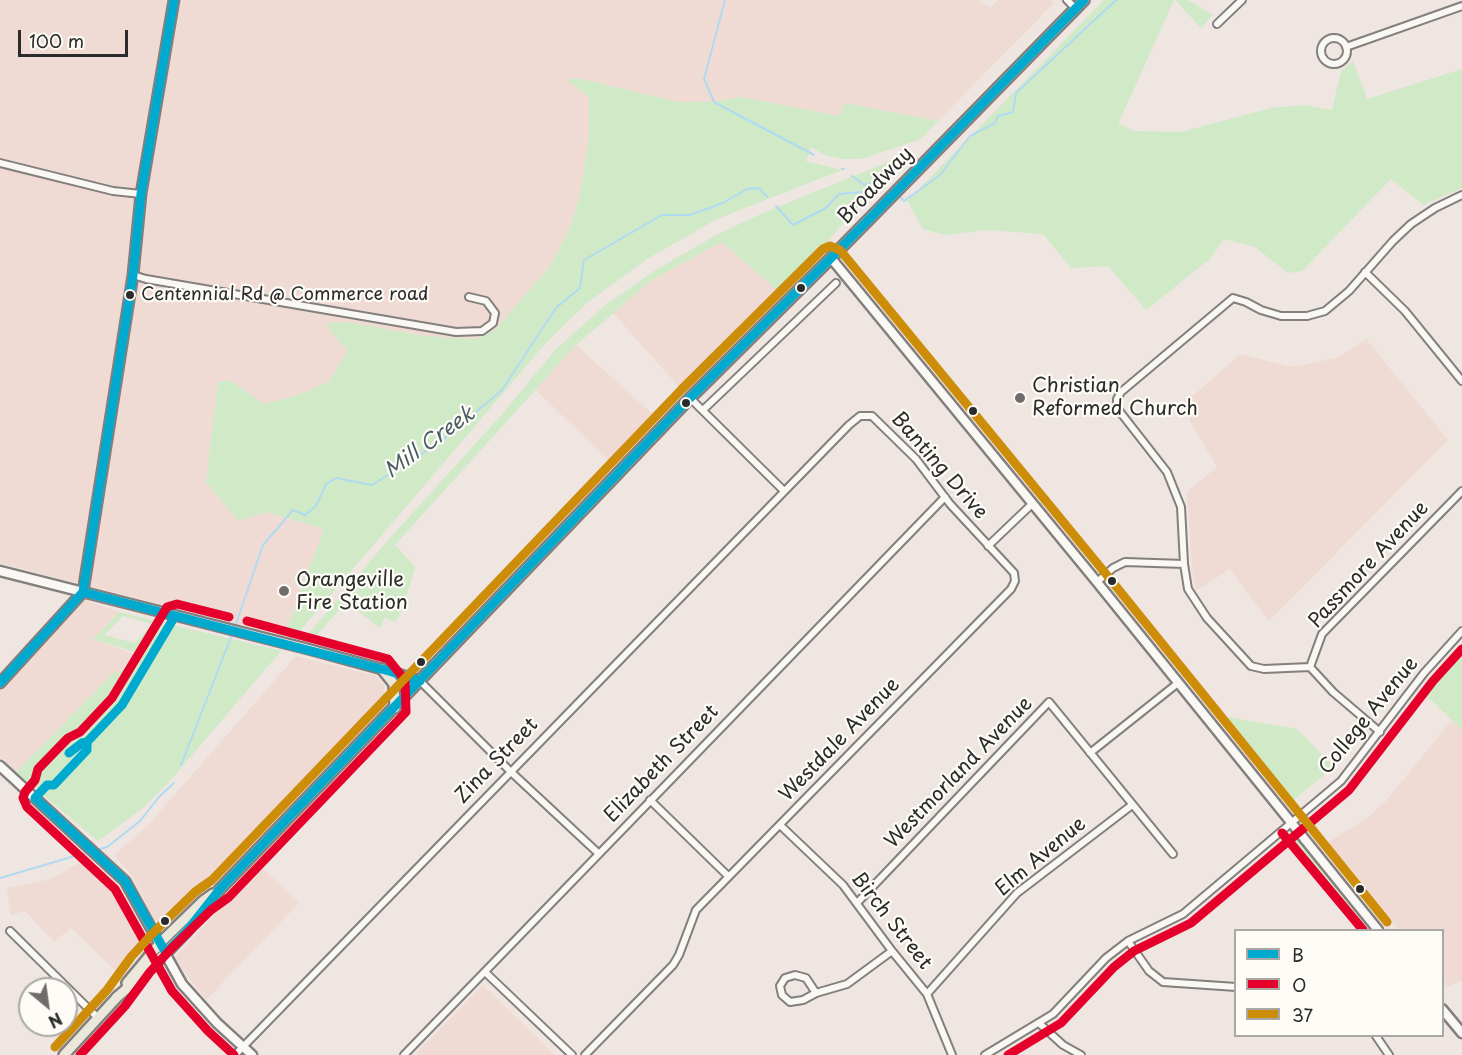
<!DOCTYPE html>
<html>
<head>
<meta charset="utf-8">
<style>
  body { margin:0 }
  #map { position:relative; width:1462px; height:1055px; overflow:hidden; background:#efe5e1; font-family:"Playpen Sans",sans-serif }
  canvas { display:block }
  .legend { position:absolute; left:1234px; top:929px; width:210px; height:108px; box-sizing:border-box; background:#fdfcf7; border:2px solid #a9a8a5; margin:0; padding:8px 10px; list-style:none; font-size:18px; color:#2b2b2b }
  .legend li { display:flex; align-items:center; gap:12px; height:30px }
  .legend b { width:30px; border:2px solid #a9a8a5 }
  .north { position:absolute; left:18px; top:977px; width:60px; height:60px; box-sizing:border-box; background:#fdfcf7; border:2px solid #a9a8a5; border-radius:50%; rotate:151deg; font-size:16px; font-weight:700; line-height:24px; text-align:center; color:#2b2b2b }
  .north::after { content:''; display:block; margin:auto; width:21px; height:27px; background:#706c6b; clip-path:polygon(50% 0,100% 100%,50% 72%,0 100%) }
  .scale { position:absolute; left:18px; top:30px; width:110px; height:27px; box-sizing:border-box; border:3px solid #2b2b2b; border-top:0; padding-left:8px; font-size:18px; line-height:21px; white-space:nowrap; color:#2b2b2b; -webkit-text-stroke:4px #fdfcf7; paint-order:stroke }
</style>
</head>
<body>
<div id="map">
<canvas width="1462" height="1055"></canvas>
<ul class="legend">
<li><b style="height:8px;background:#00a9ce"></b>B</li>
<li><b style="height:8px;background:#e4002b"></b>O</li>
<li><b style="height:8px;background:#ce8d09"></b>37</li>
</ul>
<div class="north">N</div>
<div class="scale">100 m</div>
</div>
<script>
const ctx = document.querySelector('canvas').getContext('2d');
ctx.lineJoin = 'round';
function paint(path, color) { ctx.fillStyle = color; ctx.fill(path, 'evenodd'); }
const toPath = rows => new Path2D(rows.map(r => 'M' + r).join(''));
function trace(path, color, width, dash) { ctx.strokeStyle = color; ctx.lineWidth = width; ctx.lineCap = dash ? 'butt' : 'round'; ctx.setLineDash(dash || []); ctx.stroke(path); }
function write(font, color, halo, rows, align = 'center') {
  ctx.font = font + ' "Playpen Sans",sans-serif'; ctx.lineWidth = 4.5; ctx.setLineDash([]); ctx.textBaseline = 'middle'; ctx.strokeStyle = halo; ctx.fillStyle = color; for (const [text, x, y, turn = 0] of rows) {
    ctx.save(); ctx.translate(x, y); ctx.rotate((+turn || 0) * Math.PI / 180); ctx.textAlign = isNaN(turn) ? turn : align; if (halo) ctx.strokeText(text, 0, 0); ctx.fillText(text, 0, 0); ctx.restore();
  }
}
const built = toPath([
  [0,0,979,0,990,8,998,0,1051,0,1054,3,938,121,844,103,840,116,740,97,714,102,678,102,577,78,568,80,589,97,589,137,580,195,570,228,550,266,495,331,475,339,448,338,418,335,353,323,335,322,334,336,348,350,330,382,295,396,265,404,229,380,218,383,206,482,238,521,267,512,324,529,284,636,0,563],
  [722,242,780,293,683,391,613,313,652,280],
  [1366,339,1448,440,1269,621,1230,569,1196,591,1192,567,1187,492,1217,467,1181,406,1241,354,1287,366,1300,366,1339,357],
  [576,345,658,419,614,466,535,389],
  [85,600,119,612,93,639,136,655,117,674,115,672,16,772,0,757,0,689],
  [296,656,376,676,384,686,386,698,299,790,168,923,160,923,154,919,133,877,114,855,148,825],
  [1452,720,1462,730,1462,980,1447,987,1443,982,1442,930,1399,930,1325,844,1367,818,1385,802],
  [84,860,112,886,142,935,143,943,116,971,71,928,54,942,25,911,11,915,7,888,51,879],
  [260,866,299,903,206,1000,177,962,176,956],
  [483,985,555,1055,415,1055]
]);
const green = toPath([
  [1104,0,1174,0,1118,124,1135,131,1181,132,1271,108,1303,105,1332,110,1341,71,1353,61,1367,99,1462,69,1462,188,1423,205,1391,179,1302,271,1288,273,1255,247,1224,239,1211,258,1146,310,1108,266,1071,268,1043,234,986,230,946,235,923,229,907,201],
  [1175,0,1188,0,1213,15,1201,28],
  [577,78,678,102,714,102,740,97,840,116,844,103,938,121,921,139,861,159,842,159,825,155,811,147,806,161,842,170,717,219,647,259,586,304,545,344,294,638,284,636,324,529,267,512,238,521,206,482,218,382,229,380,265,404,295,396,329,382,348,350,334,336,326,324,335,322,353,323,418,335,448,338,475,339,495,330,550,266,570,228,580,195,589,137,589,97,567,80],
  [910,153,870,194,780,293,722,242,652,280,576,345,395,545,415,567,402,610,395,623,385,617,380,628,346,602,310,643,303,640,390,538,504,412,555,350,603,307,654,271,718,234,763,213],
  [119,612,281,651,169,782,143,808,98,841,16,772,115,671,118,674,136,655,134,652,93,639],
  [123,616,152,624,152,625,135,643,104,635],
  [1456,651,1462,657,1462,730,1422,691],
  [1227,717,1297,729,1334,767,1292,801],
  [1287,836,1296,839,1370,930,1362,930]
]);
const stream = toPath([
  [725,0,704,79,714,102,814,155],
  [842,169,844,169],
  [852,176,864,185,877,182],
  [900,197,904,201,940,175,970,136,995,123,998,116,1013,112,1016,93,1116,0],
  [776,206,793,225,826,208,839,194,872,191],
  [181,765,235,627,263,545,293,510,305,515,316,506,326,484,336,478,372,485,439,443,502,390,556,308,580,288,584,260,662,215,690,215,723,203,747,189,759,188,767,197],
  [100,849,107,847,140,821,159,797,174,783],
  [0,878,85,853]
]);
const street = toPath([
  [1067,0,1076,9],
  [1217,24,1242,0],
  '1321 51a13 13 0 1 1 26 0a13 13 0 1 1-26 0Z',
  [1346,47,1462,6],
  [0,163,113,191,141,194],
  [1365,272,1405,311,1462,381],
  [133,275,146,279,456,332,482,331,493,323,495,313,486,301,469,297],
  [690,398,784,491],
  [703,410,836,283],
  [988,546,1032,504],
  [1097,582,1113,568,1125,562,1184,564],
  [1310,667,1322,634,1462,491],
  [420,681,510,771,598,853],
  [1380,732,1333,692,1310,667,1264,669,1251,666,1207,618,1188,589,1184,564,1181,507,1167,472,1117,408,1117,399,1121,392,1233,298,1246,302,1261,310,1281,316,1307,316,1325,311,1349,291,1393,241,1411,224,1435,208,1462,195],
  [1090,753,1178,683],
  [650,800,727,875],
  [780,825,843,885,892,951,927,994,952,1055],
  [857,903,1049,702,1173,854],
  [10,931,98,1018],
  [1128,941,1149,971,1163,982,1236,987],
  [485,972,572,1055],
  [816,993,806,978,795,975,785,978,780,986,782,995,790,1002,803,1000,816,993,847,984,892,951],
  [927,994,1017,893,1132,805],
  [1040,1024,1063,1045,1081,1055],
  [1376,1036,1389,1055],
  [235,1055,849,425,860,416,872,416,916,459,950,504,1014,573,1015,581,1011,589,696,910,679,955,673,965,585,1055],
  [404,1055,945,497],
  [985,1055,1053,1014,1106,958,1128,941,1183,914,1341,781,1424,673,1462,631]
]);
const secondary = toPath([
  [831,258,1097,582,1378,930],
  [0,571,308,649,389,671,420,681],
  [83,592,133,275,141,194,174,0],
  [0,683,83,592],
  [0,766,125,881,182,984,217,1023,252,1055],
  [1442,1009,1462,1033]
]);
const primary = toPath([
  [382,669,394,684,395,708],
  [127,983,161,942,203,901,213,894],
  [116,998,154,965,186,932,220,889,690,398,831,258,1084,0],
  [64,1055,119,995]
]);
const bus1 = toPath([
  [83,592,133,275,141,194,174,0],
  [83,592,389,671,420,681],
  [0,683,83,592],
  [87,742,87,750,54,785,47,785,35,798,125,881,166,953,186,932,220,889,690,398,831,258,1084,0],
  [69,753,82,743,87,742,122,705,175,616]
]);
const bus2 = toPath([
  [229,617,177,604,167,607,112,698,80,732,68,738,38,769,35,780,25,792,23,798,27,807,115,889,172,991,208,1031,234,1055],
  [1282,833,1363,930],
  [80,1055,125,1006,150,972,170,950,211,910,229,897,406,712,405,680,388,659,247,621],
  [1008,1055,1061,1023,1114,967,1134,951,1191,923,1349,790,1433,681,1462,649]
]);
const bus3 = toPath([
  [55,1047,107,990,131,957,153,933,195,892,212,880,682,389,823,249,830,246,840,250,1106,574,1387,922]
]);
const markers = [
  [801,288,5,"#2b2b2b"],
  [130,295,5,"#2b2b2b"],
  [1020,398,6,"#706c6b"],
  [686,403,5,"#2b2b2b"],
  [973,411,5,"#2b2b2b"],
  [1112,581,5,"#2b2b2b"],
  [284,591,6,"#706c6b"],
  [421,662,5,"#2b2b2b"],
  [1360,889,5,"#2b2b2b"],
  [165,921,5,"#2b2b2b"]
];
const busNames = [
  ["Centennial Rd @ Commerce road",141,295]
];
const streetNames = [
  ["Broadway",876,186,-46],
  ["Banting Drive",939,466,49],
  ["Passmore Avenue",1369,565,-47],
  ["College Avenue",1369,716,-51],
  ["Westdale Avenue",840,740,-46],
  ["Zina Street",497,761,-46],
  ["Elizabeth Street",662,764,-46],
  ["Westmorland Avenue",959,773,-46],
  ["Elm Avenue",1041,857,-40],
  ["Birch Street",891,921,52]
];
const poiNames = [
  ["Christian",1032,386],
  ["Reformed Church",1032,409],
  ["Orangeville",296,580],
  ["Fire Station",296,603]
];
const waterNames = [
  ["Mill Creek",430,443,-36]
];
paint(built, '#efdbd3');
paint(green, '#d0eac8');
trace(stream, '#b1daf1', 2);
trace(street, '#837f7d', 10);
trace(secondary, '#837f7d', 13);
trace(primary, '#837f7d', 14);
trace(street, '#f9f8f5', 6);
trace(secondary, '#f9f8f5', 8);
trace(primary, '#ebe7da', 9);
trace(bus1, '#00a9ce', 9);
trace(bus2, '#e4002b', 9);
trace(bus3, '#ce8d09', 9);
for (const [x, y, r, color] of markers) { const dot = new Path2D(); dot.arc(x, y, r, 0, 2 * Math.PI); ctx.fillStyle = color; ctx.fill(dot); trace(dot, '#fdfcf7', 2); }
write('18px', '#2b2b2b', '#fdfcf7', busNames, 'left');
write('20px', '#2b2b2b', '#fdfcf7', streetNames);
write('20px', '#2b2b2b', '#fdfcf7', poiNames, 'left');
write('italic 21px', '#4b5e68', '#fdfcf7', waterNames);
</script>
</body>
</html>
